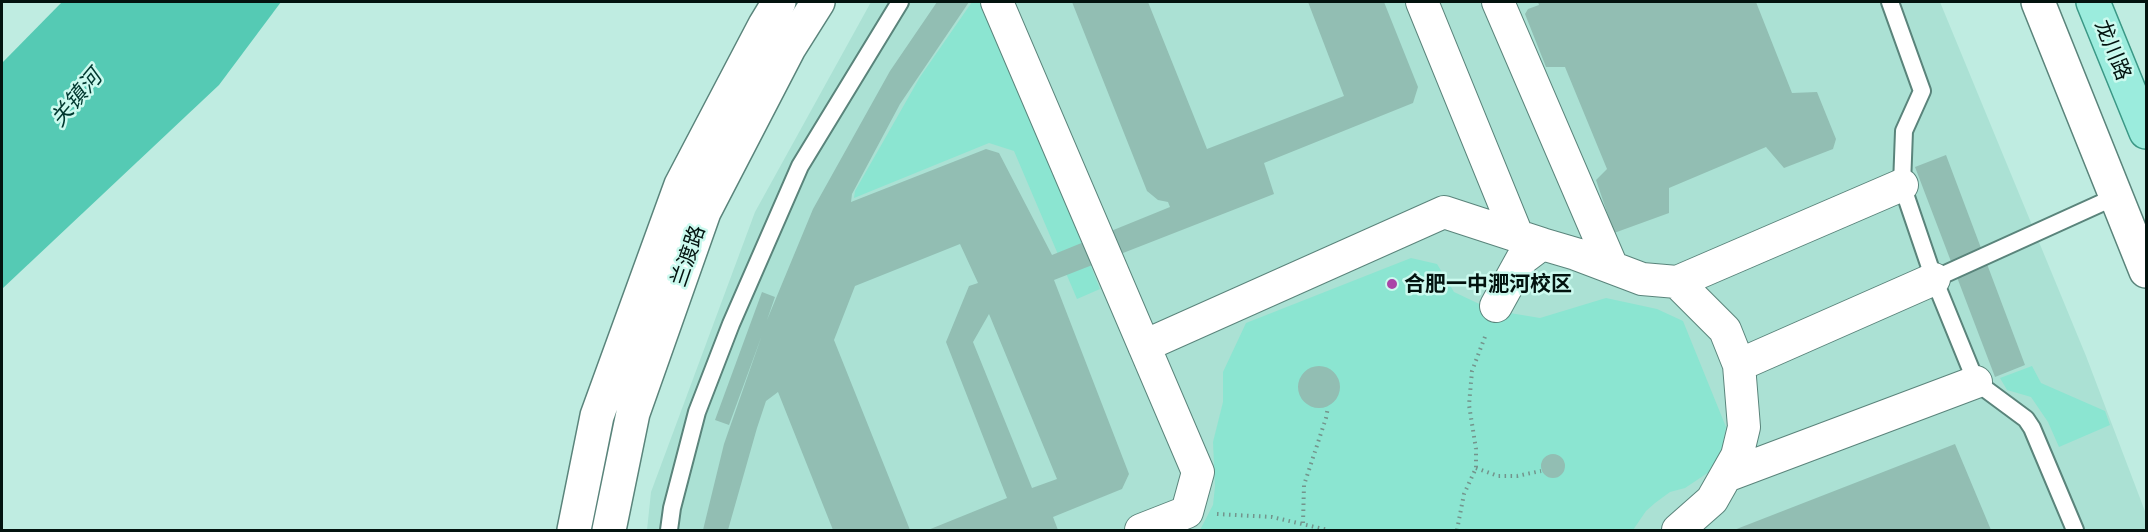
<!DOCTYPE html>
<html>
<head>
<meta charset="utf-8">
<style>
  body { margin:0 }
  #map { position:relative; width:2148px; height:532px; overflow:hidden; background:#bfece1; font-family:Ubuntu,sans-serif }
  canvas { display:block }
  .frame { position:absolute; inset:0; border:3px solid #03130f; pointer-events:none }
</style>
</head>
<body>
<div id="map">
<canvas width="2148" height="532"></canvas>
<div class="frame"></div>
</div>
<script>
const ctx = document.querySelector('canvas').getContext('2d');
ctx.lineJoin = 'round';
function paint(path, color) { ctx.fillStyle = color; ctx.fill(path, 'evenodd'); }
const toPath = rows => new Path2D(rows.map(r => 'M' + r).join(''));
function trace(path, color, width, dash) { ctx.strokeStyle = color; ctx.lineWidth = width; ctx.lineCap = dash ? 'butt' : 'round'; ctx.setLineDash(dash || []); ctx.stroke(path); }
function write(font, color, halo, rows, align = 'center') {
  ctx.font = font + ' Ubuntu,"Noto Sans SC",sans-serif'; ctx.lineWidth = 5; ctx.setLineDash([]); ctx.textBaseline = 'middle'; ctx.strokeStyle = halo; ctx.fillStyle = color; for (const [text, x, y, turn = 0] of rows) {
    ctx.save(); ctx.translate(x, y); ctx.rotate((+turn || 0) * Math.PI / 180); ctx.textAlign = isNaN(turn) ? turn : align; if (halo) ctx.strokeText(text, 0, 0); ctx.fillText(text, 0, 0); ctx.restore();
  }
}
const built = toPath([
  [871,2,1940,2,2086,356,2146,514,2146,530,647,530,651,492,755,212]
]);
const green = toPath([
  [972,2,983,2,986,3,1100,289,1077,299,1014,151,989,143,854,198,855,191,920,77],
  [1411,258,1437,264,1454,292,1492,310,1540,318,1606,298,1657,309,1683,321,1726,427,1722,448,1716,463,1709,472,1685,488,1670,492,1655,503,1646,511,1633,530,1200,530,1213,505,1215,486,1213,442,1223,402,1223,372,1246,323],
  [2032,366,2041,383,2105,411,2110,425,2059,447,2048,422,2031,397,2007,390,2000,378]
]);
const water = toPath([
  [62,2,281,2,219,85,2,289,2,63]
]);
const building = toPath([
  [937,2,969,2,900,104,852,194,851,202,986,149,999,153,1052,255,1170,207,1168,202,1158,200,1147,191,1072,2,1148,2,1207,149,1344,96,1308,2,1384,2,1418,87,1413,103,1264,163,1274,194,1054,280,1129,474,1122,489,1053,517,1058,530,928,530,1007,498,946,342,969,286,978,283,960,244,855,286,834,340,910,530,833,530,778,392,766,401,757,428,728,530,703,530,724,444,762,335,729,425,715,420,762,292,775,297,767,320,813,209,890,71],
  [989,314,1057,479,1032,488,973,342],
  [1538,2,1756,2,1792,93,1817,92,1836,139,1833,149,1784,168,1766,147,1669,188,1669,213,1614,233,1596,180,1607,169,1565,67,1546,67,1525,14,1528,9,1539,5],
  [1946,155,2025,365,1995,377,1915,167],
  '1298 387a21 21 0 1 1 42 0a21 21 0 1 1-42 0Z',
  [1955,444,1991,530,1734,530],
  '1541 466a12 12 0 1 1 24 0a12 12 0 1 1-24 0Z'
]);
const path = toPath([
  [1476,468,1498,476,1517,476,1541,471],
  [1217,514,1272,517,1328,530],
  [1303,523,1304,485,1326,418,1328,407],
  [1457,530,1464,494,1476,468,1476,449,1469,405,1472,371,1486,334]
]);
const service = toPath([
  [1890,2,1922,91,1904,131,1902,185,1934,279],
  [669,530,672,508,697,412,731,324,800,166,900,2],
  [2075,530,2032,428,2026,419,1976,382,1934,279,2117,196]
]);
const minor = toPath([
  [997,2,1198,472,1187,512,1141,530],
  [1422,2,1517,235],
  [1498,2,1612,267],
  [1677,282,1902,185],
  [1496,306,1522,259,1542,244,1576,254,1642,279,1677,282,1725,330,1739,365],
  [1144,346,1444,212,1542,244],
  [1726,476,1976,382],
  [1678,530,1712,500,1737,456,1744,427,1739,365,1934,279]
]);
const tertiary = toPath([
  [2038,2,2146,271],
  [574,530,597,416,681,185,765,25,779,2],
  [609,530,633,413,704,212,789,48,818,2]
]);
const primary = toPath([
  [2093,2,2146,132]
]);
const markers = [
  [1392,284,6,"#aa44a7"]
];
const streetNames = [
  ["龙川路",2113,50,68],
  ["兰渡路",688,256,-71]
];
const poiNames = [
  ["合肥一中淝河校区",1404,284]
];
const waterNames = [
  ["关镇河",76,98,-50]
];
paint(built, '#abe1d4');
paint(green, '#8be5d1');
paint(water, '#55cab4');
paint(building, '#92beb3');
trace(service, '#5a847b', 20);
trace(minor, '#5a847b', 34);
trace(tertiary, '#5a847b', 36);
trace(primary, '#3b9886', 36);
trace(path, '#73948c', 4, [1.5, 4.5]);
trace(service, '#fff', 16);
trace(minor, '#fff', 32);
trace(tertiary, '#fff', 33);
trace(primary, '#9becdd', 33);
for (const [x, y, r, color] of markers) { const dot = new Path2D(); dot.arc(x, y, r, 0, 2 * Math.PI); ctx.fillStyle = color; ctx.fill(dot); trace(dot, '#ccfaef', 2); }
write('21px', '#03130f', '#ccfaef', streetNames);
write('bold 21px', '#03130f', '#ccfaef', poiNames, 'left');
write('italic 22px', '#00382f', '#ccfaef', waterNames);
</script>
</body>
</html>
